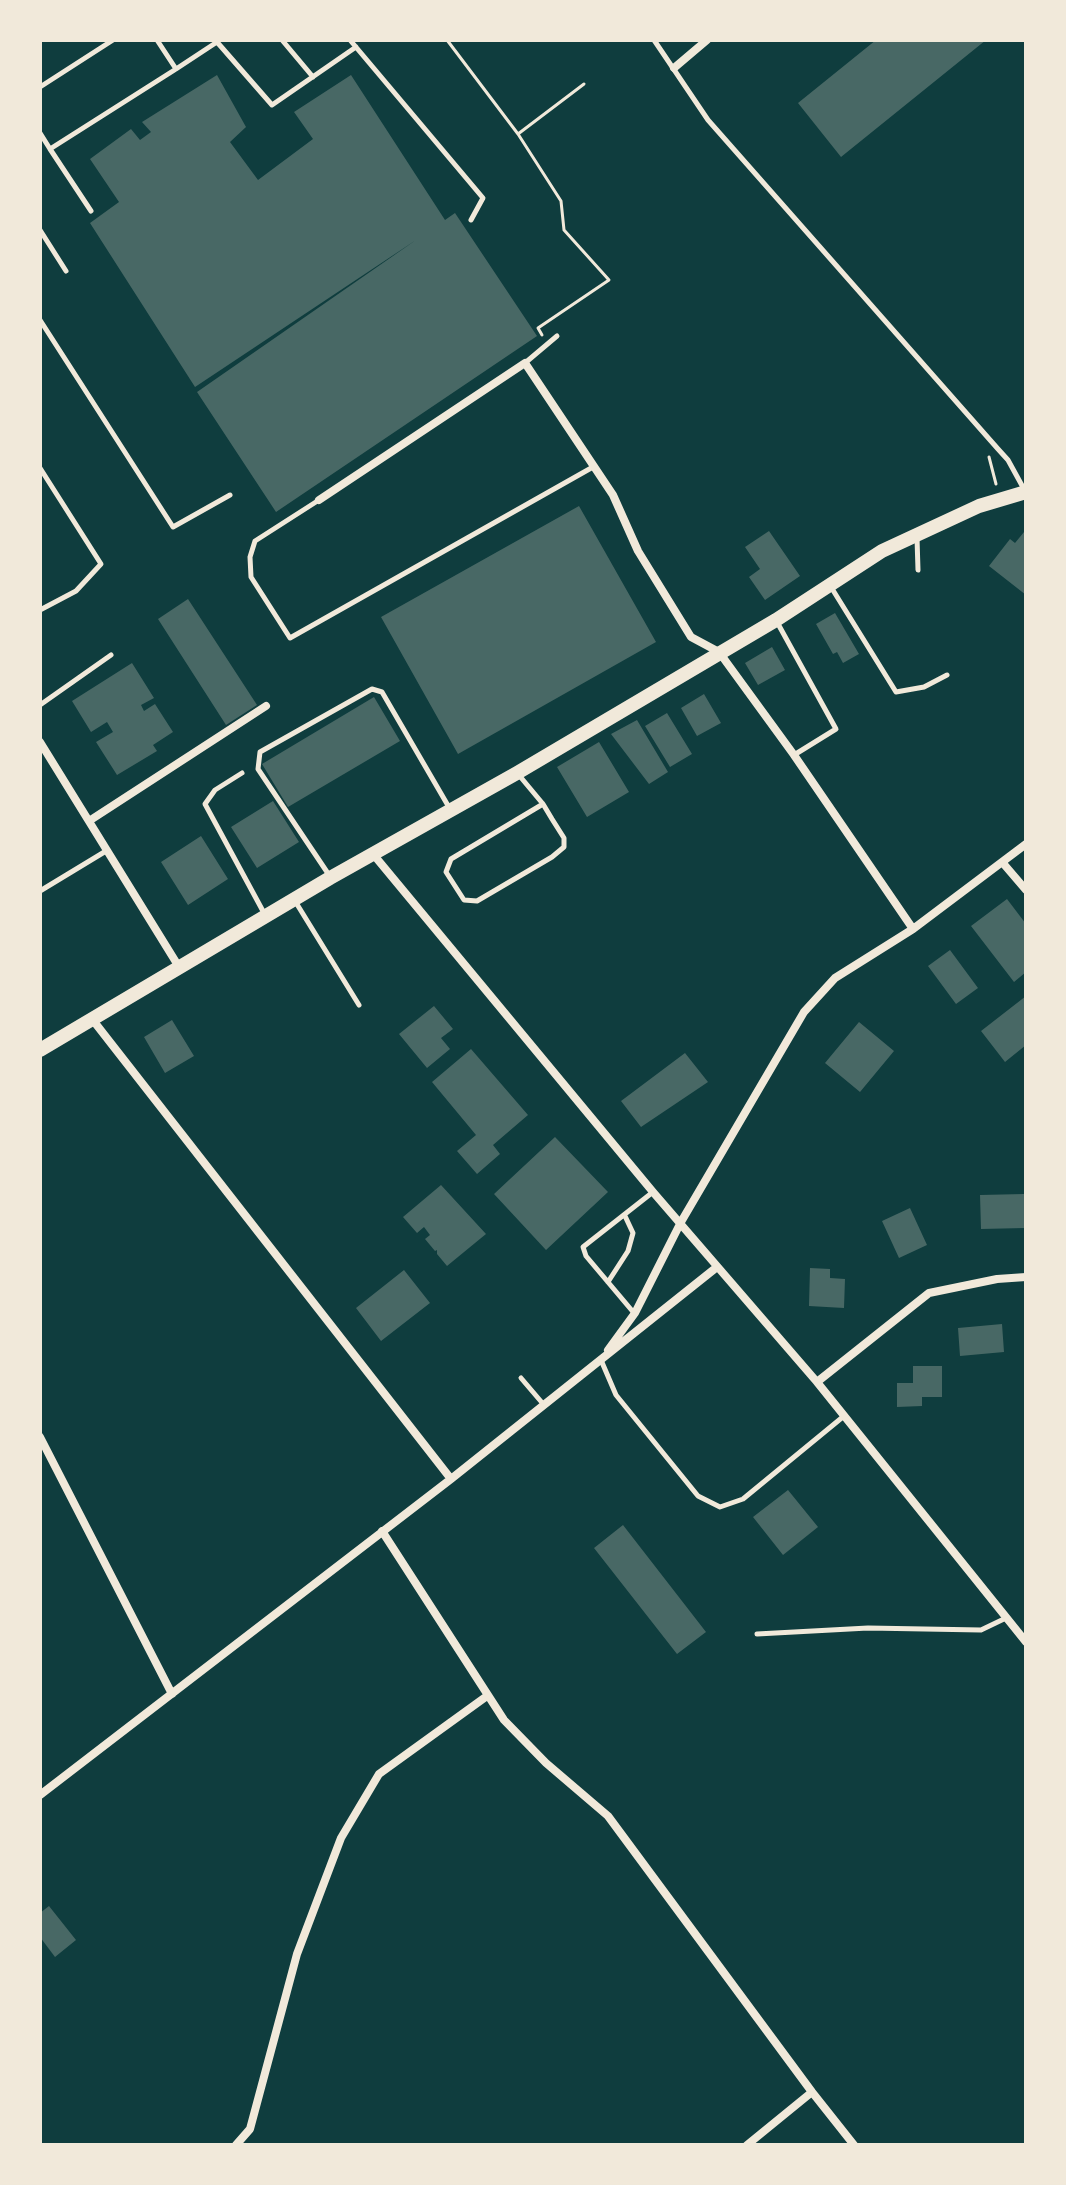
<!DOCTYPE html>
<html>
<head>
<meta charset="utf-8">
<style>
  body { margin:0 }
  #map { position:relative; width:1066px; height:2185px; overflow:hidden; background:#0f3d3e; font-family:"Asap Condensed",sans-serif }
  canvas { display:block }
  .frame { position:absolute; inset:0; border:42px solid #f1e9da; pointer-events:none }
</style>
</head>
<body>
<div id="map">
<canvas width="1066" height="2185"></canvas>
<div class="frame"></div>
</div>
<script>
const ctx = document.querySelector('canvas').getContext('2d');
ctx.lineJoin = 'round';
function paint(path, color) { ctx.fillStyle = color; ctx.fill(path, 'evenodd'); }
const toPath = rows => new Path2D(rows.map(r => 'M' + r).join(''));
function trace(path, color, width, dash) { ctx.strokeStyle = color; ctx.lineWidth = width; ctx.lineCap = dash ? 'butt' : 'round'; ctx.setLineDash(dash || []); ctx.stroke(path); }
const building = toPath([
  [876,40,986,40,841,157,798,103],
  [217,75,246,127,230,142,258,180,313,139,294,112,351,75,445,220,455,213,537,336,276,512,197,392,416,240,195,387,90,223,119,202,90,159,131,129,140,140,151,132,142,122],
  [579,506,656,642,458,754,381,617],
  [769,531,800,576,765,600,749,577,760,569,745,547],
  [1024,532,1026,534,1026,595,989,566,1010,539,1015,543],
  [188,599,257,705,226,725,158,619],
  [835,613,859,654,843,663,837,652,833,654,816,624],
  [772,647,785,670,758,685,745,663],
  [132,663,154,698,141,705,144,711,155,704,173,732,153,745,157,751,117,775,96,742,113,732,107,722,91,732,72,701],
  [704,694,721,723,697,736,681,708],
  [374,697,400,741,288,807,262,764],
  [667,713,692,754,670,767,645,726],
  [637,720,668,772,649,784,611,734],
  [599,742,629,792,587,817,557,767],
  [273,801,299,842,257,868,231,827],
  [201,836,228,879,188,905,161,862],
  [1007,899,1026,924,1026,972,1014,982,971,926],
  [950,950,978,988,956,1004,928,966],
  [1026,996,1026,1045,1005,1062,981,1031],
  [434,1006,453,1029,441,1038,450,1049,427,1068,399,1034],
  [172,1020,194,1056,165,1073,144,1037],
  [859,1022,894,1051,860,1092,825,1063],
  [471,1049,528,1115,493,1145,500,1154,477,1174,457,1151,476,1135,432,1082],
  [685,1053,708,1082,641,1127,621,1101],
  [555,1137,608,1192,546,1250,494,1194],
  [441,1185,486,1234,447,1266,437,1254,437,1250,435,1251,425,1239,430,1235,424,1227,417,1233,403,1217],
  [1024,1194,1025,1228,981,1229,980,1195],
  [910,1208,927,1245,899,1258,882,1221],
  [810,1268,830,1269,830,1278,845,1279,844,1308,809,1306],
  [404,1270,430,1303,381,1341,356,1308],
  [1002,1324,1004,1352,960,1356,958,1328],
  [913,1366,942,1366,942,1397,922,1397,922,1406,897,1407,897,1383,913,1383],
  [788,1490,818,1527,783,1555,753,1517],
  [623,1525,706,1632,677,1654,594,1548],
  [49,1906,76,1940,55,1957,40,1937,40,1913]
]);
const path = toPath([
  [447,40,518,134,561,201,564,230,609,280,538,328,542,335],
  [518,134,584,84],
  [989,457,996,484]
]);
const service = toPath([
  [282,40,313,77],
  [350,40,483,198,471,220],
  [654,40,708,120,998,449,1008,460,1025,491],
  [176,69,217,42,272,105,356,47],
  [40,87,113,40],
  [40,133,50,149,176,69,157,40],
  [50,149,91,211],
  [40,230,66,271],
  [40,320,173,527,230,495],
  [525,363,557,336],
  [40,468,101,564,76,591,40,610],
  [319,500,255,541,250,557,251,577,290,638,593,467],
  [917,538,918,570],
  [831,587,896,692,924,687,947,675],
  [777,622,836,729,794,755],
  [40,705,111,655],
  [242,773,215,790,205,804,264,913],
  [518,774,543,804,552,819,564,838,564,847,552,857,477,901,464,900,446,872,451,859,543,804],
  [329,875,258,769,260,752,372,689,382,692,450,809],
  [40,891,106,851],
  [295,901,359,1005],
  [608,1282,628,1251,633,1233,625,1216],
  [634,1313,586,1256,583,1247,653,1192],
  [601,1360,616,1395,698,1496,720,1507,743,1499,844,1416],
  [521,1378,544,1405],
  [757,1634,868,1628,981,1630,1006,1618]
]);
const minor = toPath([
  [674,68,707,40],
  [319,500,525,363,613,495,638,551,691,637,719,652,794,755,913,929],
  [40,742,179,967],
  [89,821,266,706],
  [373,854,653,1192,817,1382,1026,1642],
  [1002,862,1026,890],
  [92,1019,451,1479],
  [608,1350,635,1313,681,1222,804,1012,835,978,913,929,1026,844],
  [817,1382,929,1293,997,1279,1026,1277],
  [40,1437,172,1694],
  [382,1531,504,1720,546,1763,608,1816,812,2092,854,2145],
  [40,1795,451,1479,717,1267],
  [236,2145,250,2129,297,1954,341,1838,379,1774,487,1696],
  [747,2145,812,2092]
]);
const secondary = toPath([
  [40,1050,330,878,517,773,776,620,882,551,979,506,1026,492]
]);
paint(building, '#486865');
trace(path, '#f1e9da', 3);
trace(service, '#f1e9da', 5);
trace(minor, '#f1e9da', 8);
trace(secondary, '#f1e9da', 14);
</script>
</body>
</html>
